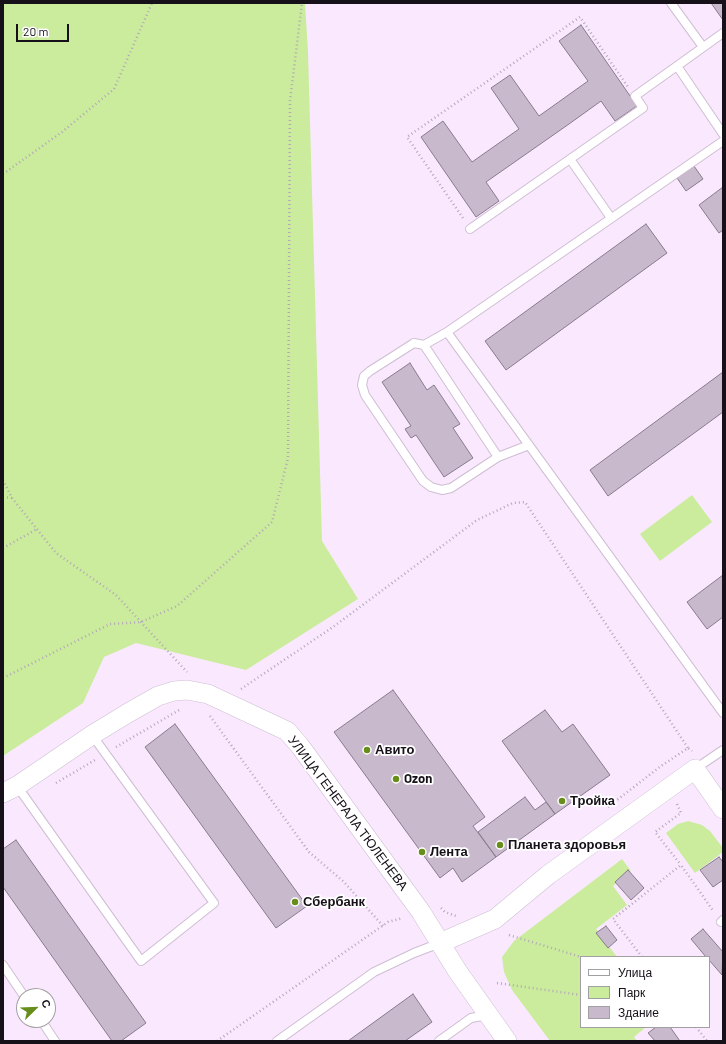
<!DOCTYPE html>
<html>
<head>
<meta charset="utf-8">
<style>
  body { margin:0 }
  #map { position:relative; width:726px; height:1044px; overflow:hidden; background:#fae9fe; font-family:Barlow,sans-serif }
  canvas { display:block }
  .frame { position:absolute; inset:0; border:4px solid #161018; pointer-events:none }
  .legend { position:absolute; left:580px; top:956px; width:130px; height:72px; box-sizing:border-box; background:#fff; border:1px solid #a29fa3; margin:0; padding:5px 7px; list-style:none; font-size:12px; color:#161018 }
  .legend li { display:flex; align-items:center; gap:8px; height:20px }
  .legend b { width:20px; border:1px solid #a29fa3 }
  .north { position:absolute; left:16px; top:988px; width:40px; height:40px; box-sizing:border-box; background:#fff; border:1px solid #a29fa3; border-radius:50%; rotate:67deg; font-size:11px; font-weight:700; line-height:16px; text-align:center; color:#161018 }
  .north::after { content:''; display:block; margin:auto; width:14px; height:18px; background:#678e1a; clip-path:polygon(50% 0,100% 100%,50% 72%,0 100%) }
  .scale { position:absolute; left:16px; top:24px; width:53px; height:18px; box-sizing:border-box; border:2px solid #161018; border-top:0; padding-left:5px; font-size:12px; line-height:14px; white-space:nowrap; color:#161018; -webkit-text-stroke:3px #fff; paint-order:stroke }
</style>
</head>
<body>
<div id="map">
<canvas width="726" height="1044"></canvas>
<div class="frame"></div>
<ul class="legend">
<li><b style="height:5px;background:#fff"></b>Улица</li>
<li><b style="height:11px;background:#caec9c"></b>Парк</li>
<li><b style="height:11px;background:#c9b9cd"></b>Здание</li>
</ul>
<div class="north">С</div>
<div class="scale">20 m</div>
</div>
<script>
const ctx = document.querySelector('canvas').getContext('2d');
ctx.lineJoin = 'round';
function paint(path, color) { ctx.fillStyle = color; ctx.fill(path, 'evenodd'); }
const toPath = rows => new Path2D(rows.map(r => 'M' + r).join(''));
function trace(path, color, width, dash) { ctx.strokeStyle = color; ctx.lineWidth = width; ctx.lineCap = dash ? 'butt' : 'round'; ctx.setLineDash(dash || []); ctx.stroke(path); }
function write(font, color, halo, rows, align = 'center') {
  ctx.font = font + ' Barlow,sans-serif'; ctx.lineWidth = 3.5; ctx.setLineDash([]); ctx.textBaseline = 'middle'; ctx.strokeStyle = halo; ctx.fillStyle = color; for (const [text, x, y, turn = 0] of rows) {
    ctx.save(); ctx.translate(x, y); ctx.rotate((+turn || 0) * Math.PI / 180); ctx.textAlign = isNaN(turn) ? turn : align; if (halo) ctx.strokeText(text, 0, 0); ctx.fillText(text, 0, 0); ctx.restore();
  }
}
const green = toPath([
  [3,3,305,3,308,52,322,541,358,599,246,670,136,643,104,657,83,703,3,756],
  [692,495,712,522,660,561,640,534],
  [688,821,702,825,710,831,723,848,723,852,695,873,666,833,678,824],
  [622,859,631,871,613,886,627,905,596,929,617,957,581,957,581,1027,646,1027,634,1037,637,1041,550,1041,512,990,504,972,502,957,514,941]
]);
const building = toPath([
  [711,3,723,3,723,20,711,3],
  [581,25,637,106,615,121,601,101,569,124,486,182,499,201,476,217,421,137,443,121,472,162,519,129,491,88,510,75,539,116,588,81,559,41,581,25],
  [694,166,703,179,686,191,677,178,694,166],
  [723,187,723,230,719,233,699,205,723,187],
  [646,224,667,253,506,370,485,341,646,224],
  [410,363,427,390,434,385,460,424,453,428,473,458,444,477,416,435,411,438,405,429,411,426,382,382,410,363],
  [723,372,723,412,608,496,590,470,723,372],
  [723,575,723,617,707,629,687,602,723,575],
  [393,690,485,817,473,826,496,857,462,882,453,868,440,878,334,732,393,690],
  [545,710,562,732,573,724,610,775,555,814,502,741,545,710],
  [175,724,307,906,276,928,145,747,175,724],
  [525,797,535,810,546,802,555,814,496,857,478,832,525,797],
  [16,840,146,1023,121,1041,112,1041,3,887,3,849,16,840],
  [719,857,723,862,723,880,713,887,700,870,719,857],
  [628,870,644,888,631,900,615,882,628,870],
  [606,926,617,940,608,948,596,933,606,926],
  [703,929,723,952,722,975,709,960,709,957,706,957,691,939,703,929],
  [413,994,432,1022,405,1041,348,1041,413,994],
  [656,1027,670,1027,680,1041,655,1041,648,1033,656,1027]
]);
const path = toPath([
  [3,174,62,132,114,89,152,3],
  [463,218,407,137,580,17,628,87],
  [3,480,12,498,56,553,116,595,187,672],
  [3,497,12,498],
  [3,548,37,529],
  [3,678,110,624,141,622,177,606,272,522,288,458,290,101,302,3],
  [241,689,333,627,477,520,513,503,525,502,688,748],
  [210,716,309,852,344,882,383,926],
  [116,747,181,709],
  [56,783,95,760],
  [677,804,681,813,655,832,681,865],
  [608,807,661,766,688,748,692,751],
  [441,908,445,912,456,916],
  [509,935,581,957],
  [642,957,613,919,681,865,714,912],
  [497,983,581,995],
  [696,1027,707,1041],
  [217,1041,388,922,403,918]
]);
const service = toPath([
  [671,3,703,47],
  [723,33,677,66,723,134],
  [570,159,611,218],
  [470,229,643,108,635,96,677,66],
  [447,332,723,713],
  [414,343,424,345,498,457,451,488,442,490,431,487,423,481,365,395,362,385,364,376,370,371,414,343],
  [424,345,447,332,723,141],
  [498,457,529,445],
  [695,769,723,750],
  [17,786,141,961,214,903,92,735],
  [721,922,723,920],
  [3,965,24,996],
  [41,1020,55,1041],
  [277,1041,374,972,414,953,440,943],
  [439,1041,471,1018,488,1015]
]);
const tertiary = toPath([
  [3,793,17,786,92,735,128,713,158,696,174,691,187,690,208,694,287,731,300,746,421,912,458,972,507,1041],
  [440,943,495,919,548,875,695,769,723,809]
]);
const markers = [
  [367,750,4,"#678e1a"],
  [396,779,4,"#678e1a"],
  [562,801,4,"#678e1a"],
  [500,845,4,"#678e1a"],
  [422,852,4,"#678e1a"],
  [295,902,4,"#678e1a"]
];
const poiNames = [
  ["Авито",375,750],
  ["Ozon",404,779],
  ["Тройка",570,801],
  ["Планета здоровья",508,845],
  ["Лента",430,852],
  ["Сбербанк",303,902]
];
const streetNames = [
  ["УЛИЦА ГЕНЕРАЛА ТЮЛЕНЕВА",348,813,53]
];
paint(green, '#caec9c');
paint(building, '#c9b9cd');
trace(building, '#897a8d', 1);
trace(service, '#cebed2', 10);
trace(tertiary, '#cebed2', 20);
trace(path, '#b4a7b8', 2.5, [1, 3]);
trace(service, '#fff', 8);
trace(tertiary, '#fff', 19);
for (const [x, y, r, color] of markers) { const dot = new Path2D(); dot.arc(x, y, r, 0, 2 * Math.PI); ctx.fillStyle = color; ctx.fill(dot); trace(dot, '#fff', 1.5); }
write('bold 13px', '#161018', '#fff', poiNames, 'left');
write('13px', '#161018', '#fff', streetNames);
</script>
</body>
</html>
